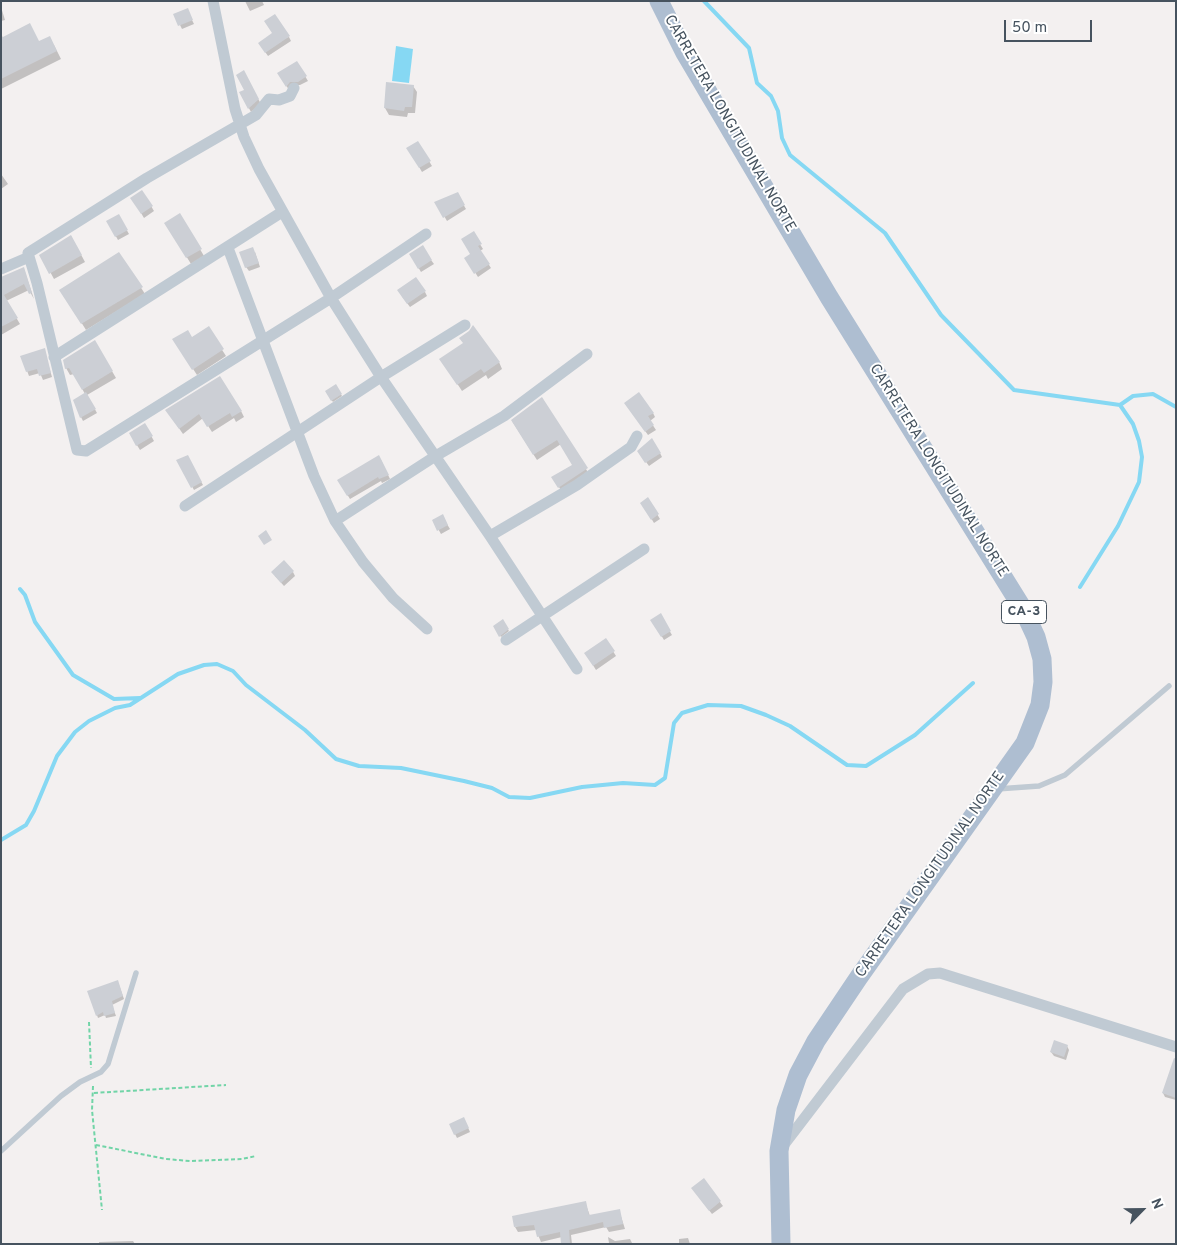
<!DOCTYPE html>
<html>
<head>
<meta charset="utf-8">
<style>
  body { margin:0 }
  #map { position:relative; width:1177px; height:1245px; overflow:hidden; background:#f3f0f0; font-family:Overpass,sans-serif }
  canvas { display:block }
  .frame { position:absolute; inset:0; border:2px solid #46535f; pointer-events:none }
  .north { position:absolute; left:1117px; top:1185px; width:50px; height:50px; -webkit-text-stroke:4px #fff; paint-order:stroke; rotate:67deg; font-size:14px; font-weight:700; line-height:20px; text-align:center; color:#46535f }
  .north::after { content:''; display:block; margin:auto; width:18px; height:22px; background:#46535f; clip-path:polygon(50% 0,100% 100%,50% 72%,0 100%) }
  .scale { position:absolute; left:1004px; top:20px; width:88px; height:22px; box-sizing:border-box; border:2px solid #46535f; border-top:0; padding-left:6px; font-size:15px; line-height:18px; white-space:nowrap; color:#46535f; -webkit-text-stroke:4px #fff; paint-order:stroke }
</style>
</head>
<body>
<div id="map">
<canvas width="1177" height="1245"></canvas>
<div class="frame"></div>
<div class="north">N</div>
<div class="scale">50 m</div>
</div>
<script>
const ctx = document.querySelector('canvas').getContext('2d');
ctx.lineJoin = 'round';
function paint(path, color) { ctx.fillStyle = color; ctx.fill(path, 'evenodd'); }
const toPath = rows => new Path2D(rows.map(r => 'M' + r).join(''));
function trace(path, color, width, dash) { ctx.strokeStyle = color; ctx.lineWidth = width; ctx.lineCap = dash ? 'butt' : 'round'; ctx.setLineDash(dash || []); ctx.stroke(path); }
function write(font, color, halo, rows, align = 'center') {
  ctx.font = font + ' Overpass,sans-serif'; ctx.lineWidth = 4; ctx.setLineDash([]); ctx.textBaseline = 'middle'; ctx.strokeStyle = halo; ctx.fillStyle = color; for (const [text, x, y, turn = 0] of rows) {
    ctx.save(); ctx.translate(x, y); ctx.rotate((+turn || 0) * Math.PI / 180); ctx.textAlign = isNaN(turn) ? turn : align; if (halo) ctx.strokeText(text, 0, 0); ctx.fillText(text, 0, 0); ctx.restore();
  }
}
const water = toPath([
  [396,46,413,49,409,83,392,81]
]);
const shadow = toPath([
  [245,1,262,1,264,5,250,11],
  [1,7,5,20,1,21],
  [189,14,194,24,182,29,180,25],
  [1,32,3,39,54,45,61,59,1,89],
  [289,37,291,41,268,56,259,43],
  [297,63,308,81,300,85,293,85,289,90,279,74],
  [243,72,261,104,251,112,241,93,246,90],
  [387,83,413,86,417,92,415,113,408,113,407,117,389,115,385,108],
  [418,143,432,166,422,172,408,148],
  [1,174,8,184,1,189],
  [142,191,154,211,144,218,132,198],
  [457,194,466,209,447,221,436,202],
  [118,215,129,234,118,240,108,222],
  [180,215,204,256,191,264,166,223],
  [473,233,483,249,480,251,491,268,478,277,466,258,471,254],
  [71,236,85,262,54,279,41,255],
  [255,252,260,267,249,271,246,267],
  [119,253,145,294,86,330,65,296],
  [411,255,431,260,434,264,421,272],
  [24,269,34,299,29,290,6,301,20,324,1,335,1,279],
  [425,292,427,296,410,307,401,295],
  [208,328,226,356,197,375,178,346],
  [95,342,116,378,87,395,97,413,83,421,81,417,85,394,74,374,70,375,66,368],
  [464,344,499,362,502,369,488,379,486,375,462,391,445,365],
  [44,350,52,377,43,380,40,373,29,376,22,357],
  [336,386,342,396,333,402,326,392],
  [542,398,589,474,562,492,553,477,573,465,561,444,537,460,512,421],
  [628,407,653,413,655,417,650,421,656,430,648,435],
  [167,411,241,411,244,417,236,422,234,418,212,432,203,418,183,434],
  [145,425,154,441,140,450,130,434],
  [660,453,662,457,649,466,641,455],
  [187,456,203,485,194,490,178,460],
  [381,460,390,479,382,483,381,481,350,499,339,481],
  [648,499,660,519,654,523,642,503],
  [442,516,450,529,441,534,433,520],
  [293,572,295,576,284,586,275,576],
  [660,615,672,635,664,640,652,620],
  [502,621,509,631,501,637,495,626],
  [606,640,616,656,596,670,586,654],
  [119,985,124,999,112,1005,116,1016,106,1018,105,1015,98,1018,97,1015],
  [1067,1046,1069,1050,1066,1060,1054,1056,1051,1052],
  [1176,1058,1176,1100,1165,1097,1163,1093],
  [466,1123,470,1132,457,1138,455,1134],
  [703,1180,723,1206,712,1214,695,1192],
  [585,1202,590,1216,619,1210,625,1229,609,1232,606,1227,571,1235,572,1244,563,1244,562,1237,541,1242,536,1230,518,1232,515,1227],
  [608,1237,615,1241,630,1239,632,1243,603,1244,609,1243],
  [688,1238,690,1244,679,1244,679,1239],
  [133,1241,135,1244,99,1244,99,1242]
]);
const stream = toPath([
  [704,1,749,48,757,83,771,96,778,111,782,138,790,155,885,233,941,315,1014,390,1120,405,1133,396,1153,394,1176,407],
  [1080,587,1118,526,1139,482,1142,457,1139,441,1133,424,1120,405],
  [20,589,25,595,35,622,73,675,114,699,140,698],
  [1,840,26,825,34,811,57,756,75,732,89,721,115,708,130,705,178,674,204,665,217,664,233,671,246,685,305,730,336,759,359,766,401,768,464,781,492,788,509,797,530,798,582,787,623,783,655,785,665,778,674,723,682,713,708,705,741,706,766,715,790,726,847,765,866,766,915,735,973,683]
]);
const building = toPath([
  [188,8,193,20,178,26,173,14],
  [275,14,290,36,265,53,258,43,272,33,264,21],
  [30,23,39,41,50,36,57,51,1,79,1,38],
  [297,61,307,76,298,82,290,82,286,87,277,73],
  [244,70,259,99,248,109,239,92,244,90,236,75],
  [386,82,414,85,412,107,405,107,404,111,384,108],
  [418,141,431,161,419,168,406,148],
  [142,190,153,206,141,214,130,198],
  [458,192,465,205,443,218,434,202],
  [180,213,202,249,186,258,164,223],
  [119,214,128,230,115,237,106,221],
  [474,231,482,244,478,246,490,264,474,274,464,258,470,254,461,239],
  [71,235,82,255,49,274,39,255],
  [423,245,432,260,418,269,409,254],
  [253,247,259,263,245,268,239,252],
  [119,252,143,287,81,324,59,290],
  [24,267,32,293,29,294,24,284,4,295,18,318,1,327,1,277],
  [416,277,426,291,407,304,397,290],
  [473,325,500,362,484,373,481,369,457,385,439,359,463,343,459,338,469,331],
  [209,326,224,349,192,370,172,339,188,330,192,337],
  [95,340,113,371,82,390,69,368,65,369,63,360],
  [45,348,51,373,39,376,37,369,26,372,20,356],
  [220,376,242,411,232,417,230,413,207,427,199,414,179,429,165,410],
  [336,384,342,394,331,401,325,391],
  [86,392,96,409,80,418,73,400],
  [639,392,654,413,648,416,654,425,645,432,624,403],
  [542,397,588,468,558,488,551,477,572,465,557,440,533,455,511,420],
  [145,423,153,436,136,446,129,433],
  [652,438,661,453,645,463,637,451],
  [188,455,202,482,191,488,176,460],
  [379,455,389,475,379,479,378,477,347,496,337,480],
  [648,497,659,514,651,520,640,503],
  [443,514,448,525,437,531,432,520],
  [266,530,272,540,264,545,258,536],
  [284,560,294,571,281,583,271,572],
  [661,613,671,631,661,637,650,620],
  [503,619,509,629,499,637,493,626],
  [606,638,615,651,593,666,584,653],
  [118,980,123,996,112,1001,115,1013,104,1016,103,1012,96,1016,87,991],
  [1054,1040,1068,1045,1064,1057,1050,1052],
  [1174,1058,1176,1059,1176,1098,1162,1093],
  [464,1117,469,1128,454,1135,449,1124],
  [704,1178,721,1201,709,1211,691,1188],
  [586,1201,589,1215,620,1209,623,1224,604,1228,603,1222,569,1230,570,1244,561,1244,560,1232,537,1237,534,1225,514,1227,512,1216]
]);
const path = toPath([
  [89,1022,91,1068],
  [93,1086,92,1110,102,1210],
  [94,1093,226,1085],
  [96,1145,166,1159,190,1161,242,1159,256,1156]
]);
const service = toPath([
  [997,789,1039,786,1065,775,1169,686],
  [1,1151,61,1096,80,1082,101,1072,108,1064,136,973]
]);
const minor = toPath([
  [213,1,235,109,244,137,259,169,331,298,381,377,490,536,577,669],
  [294,88,290,96,279,100,269,99,256,115,147,178,28,253,37,283,77,450,86,451,331,298,426,234],
  [228,248,314,476,335,521,363,562,393,598,427,629],
  [1,269,29,257],
  [54,357,282,212],
  [185,506,381,377,465,325],
  [335,521,434,457,504,416,587,354],
  [490,536,577,485,631,447,637,436],
  [506,640,644,549],
  [783,1146,903,989,928,974,940,973,1176,1047]
]);
const primary = toPath([
  [659,1,685,53,829,297,1023,609,1036,637,1042,659,1043,682,1040,705,1025,743,859,977,816,1041,798,1075,786,1110,779,1151,781,1244]
]);
const shields = [
  [1024,612,45]
];
const shieldNames = [
  ["CA-3",1024,612]
];
const streetNames = [
  ["CARRETERA LONGITUDINAL NORTE",729,124,60],
  ["CARRETERA LONGITUDINAL NORTE",938,471,58],
  ["CARRETERA LONGITUDINAL NORTE",931,875,-55]
];
paint(water, '#86d8f3');
paint(shadow, '#0003');
trace(stream, '#86d8f3', 4);
paint(building, '#cccfd5');
trace(path, '#71d4a7', 2, [4, 2.5]);
trace(service, '#c0cad3', 5.5);
trace(minor, '#c0cad3', 11);
trace(primary, '#aebed1', 19);
for (const [x, y, w] of shields) { const box = new Path2D(); box.roundRect(x - w / 2, y - 11.5, w, 23, 4); ctx.fillStyle = '#fff'; ctx.fill(box); trace(box, '#46535f', 1); }
write('bold 14px', '#46535f', null, shieldNames);
write('15px', '#46535f', '#fff', streetNames);
</script>
</body>
</html>
